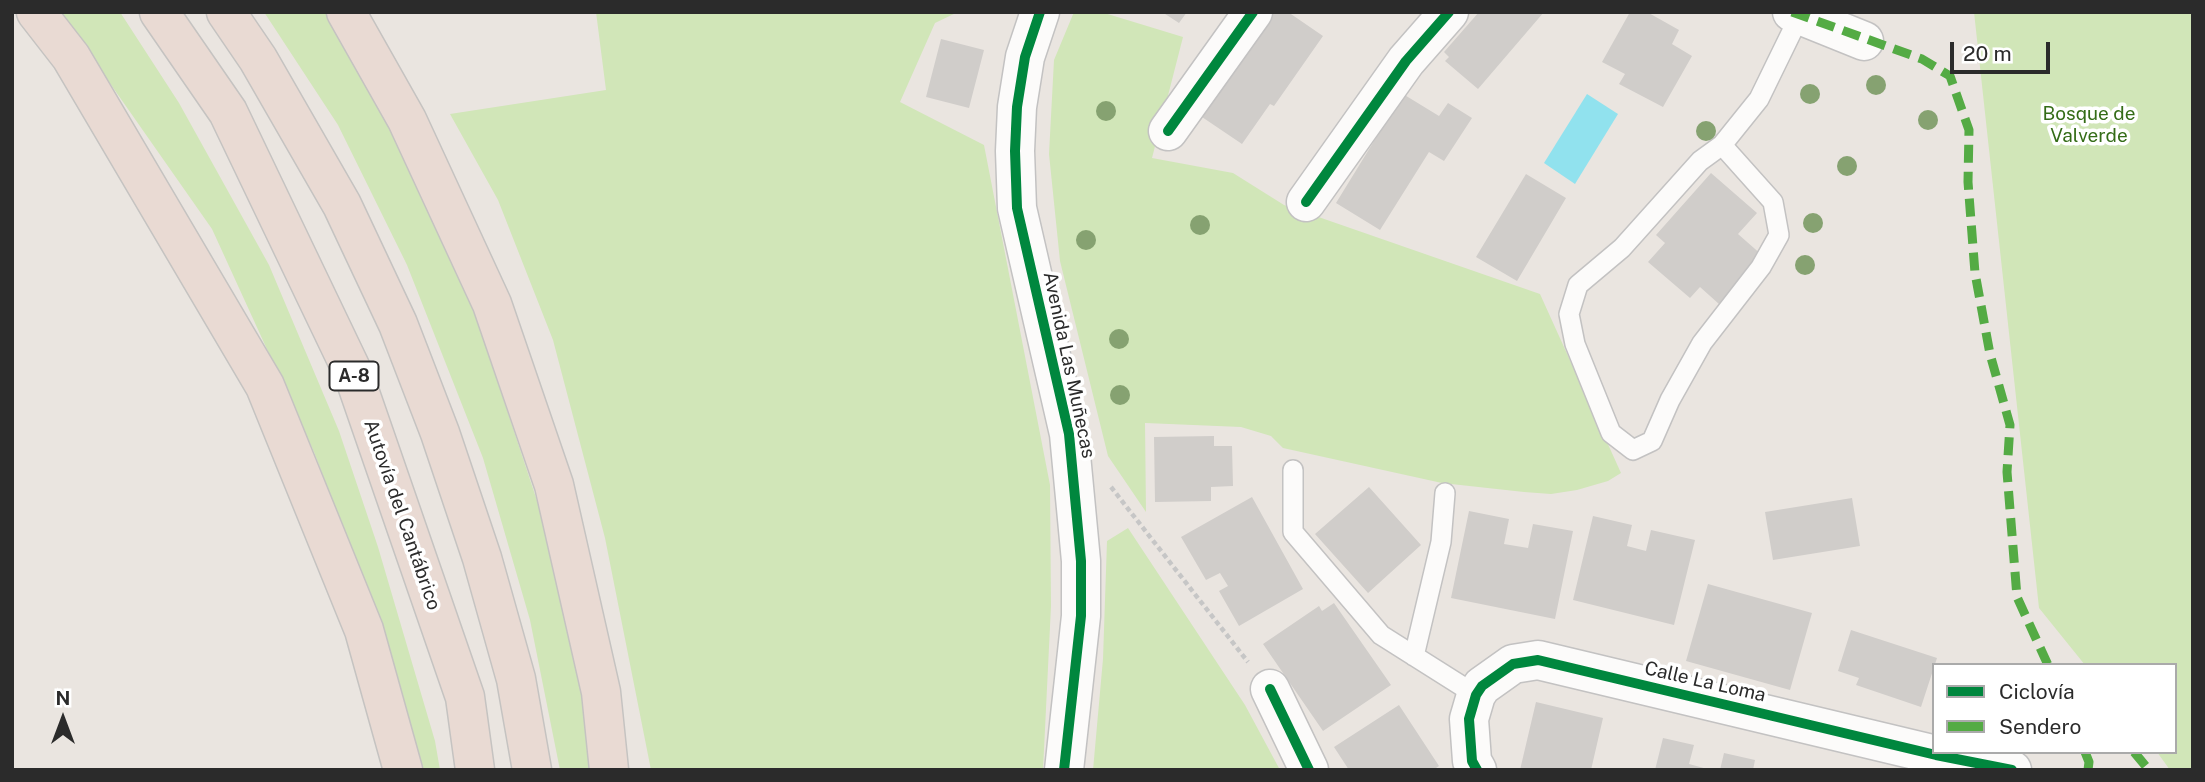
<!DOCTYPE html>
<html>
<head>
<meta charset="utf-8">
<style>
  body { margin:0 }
  #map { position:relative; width:2205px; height:782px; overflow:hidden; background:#eae5e0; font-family:"Public Sans",sans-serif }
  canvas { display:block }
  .frame { position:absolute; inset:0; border:14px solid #2b2b2b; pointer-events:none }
  .legend { position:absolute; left:1932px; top:663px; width:245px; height:91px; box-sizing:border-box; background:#fff; border:2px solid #aaa; margin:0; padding:9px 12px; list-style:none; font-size:21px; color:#2b2b2b }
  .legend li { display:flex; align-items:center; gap:14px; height:35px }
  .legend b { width:35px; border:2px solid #aaa }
  .north { position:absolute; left:28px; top:684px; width:70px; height:70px; -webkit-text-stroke:5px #fff; paint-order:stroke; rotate:0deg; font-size:19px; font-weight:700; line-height:28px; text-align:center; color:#2b2b2b }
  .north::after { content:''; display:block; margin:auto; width:24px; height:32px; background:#2b2b2b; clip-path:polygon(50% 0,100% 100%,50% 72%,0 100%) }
  .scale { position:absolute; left:1950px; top:42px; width:100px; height:32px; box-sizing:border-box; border:4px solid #2b2b2b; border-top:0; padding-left:9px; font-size:21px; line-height:24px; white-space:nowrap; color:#2b2b2b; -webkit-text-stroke:5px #fff; paint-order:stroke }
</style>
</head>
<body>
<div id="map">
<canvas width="2205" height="782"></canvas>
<div class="frame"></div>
<ul class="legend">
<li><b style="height:9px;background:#00873e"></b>Ciclovía</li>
<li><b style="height:9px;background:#54ab44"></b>Sendero</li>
</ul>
<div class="north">N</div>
<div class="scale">20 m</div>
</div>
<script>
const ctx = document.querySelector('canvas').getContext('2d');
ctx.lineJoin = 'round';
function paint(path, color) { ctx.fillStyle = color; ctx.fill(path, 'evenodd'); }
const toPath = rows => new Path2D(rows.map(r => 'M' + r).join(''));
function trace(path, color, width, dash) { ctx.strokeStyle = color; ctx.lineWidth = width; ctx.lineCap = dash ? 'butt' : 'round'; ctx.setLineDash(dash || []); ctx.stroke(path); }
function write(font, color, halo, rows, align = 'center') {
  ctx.font = font + ' "Public Sans",sans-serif'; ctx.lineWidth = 7; ctx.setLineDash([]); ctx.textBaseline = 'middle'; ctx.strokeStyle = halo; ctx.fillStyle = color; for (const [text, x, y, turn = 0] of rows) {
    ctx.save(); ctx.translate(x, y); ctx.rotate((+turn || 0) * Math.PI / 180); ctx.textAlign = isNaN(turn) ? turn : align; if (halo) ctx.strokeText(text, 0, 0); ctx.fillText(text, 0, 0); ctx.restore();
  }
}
const green = toPath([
  [60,12,120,12,179,103,269,265,339,431,378,547,435,741,440,770,414,770,366,589,314,452,212,229],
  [264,12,336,12,352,40,398,147,461,271,549,537,566,608,595,770,560,770,530,620,483,458,407,265,338,125],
  [596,12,958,12,935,23,900,102,984,145,1050,485,1051,606,1043,770,651,770,605,538,553,340,498,200,450,114,606,90],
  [1074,12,1101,12,1183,37,1152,158,1233,173,1284,205,1540,294,1621,473,1608,481,1577,490,1551,494,1524,492,1442,483,1283,448,1271,436,1241,427,1145,423,1146,512,1108,456,1060,261,1049,154,1054,60],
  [1974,12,2193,12,2193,770,2170,770,2157,752,2175,752,2175,665,2085,665,2039,608],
  [1128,528,1245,705,1280,770,1093,770,1103,659,1107,541]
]);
const water = toPath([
  [1587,94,1618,114,1575,184,1544,163]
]);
const building = toPath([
  [1162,12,1187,12,1179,23],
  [1274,12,1288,12,1323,36,1274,106,1270,104,1242,144,1202,117],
  [1479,12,1544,12,1478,89,1445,61,1449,57,1444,52],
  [1630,12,1647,12,1679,30,1672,44,1692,56,1663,107,1619,84,1625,74,1602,62],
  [941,39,984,50,969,108,926,97],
  [1403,94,1439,116,1448,103,1472,118,1444,161,1429,152,1380,230,1336,203],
  [1711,173,1757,213,1738,234,1763,256,1719,304,1700,287,1690,298,1648,262,1665,243,1656,235],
  [1526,174,1566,198,1517,281,1476,257],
  [1214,436,1214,446,1232,446,1233,486,1211,487,1211,501,1155,502,1154,437],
  [1369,487,1421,545,1368,593,1315,534],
  [1252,497,1303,589,1239,626,1219,591,1228,586,1220,573,1206,580,1181,537],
  [1852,498,1860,546,1773,560,1765,512],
  [1469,511,1509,519,1504,544,1528,548,1533,524,1573,531,1555,619,1451,598],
  [1593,516,1632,525,1627,546,1646,551,1651,530,1695,540,1674,625,1573,600],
  [1708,584,1812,613,1790,690,1686,661],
  [1334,603,1391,685,1323,731,1263,644,1319,606,1322,611],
  [1851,630,1937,658,1921,707,1856,685,1859,678,1838,671],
  [1536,702,1603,718,1591,770,1520,770],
  [1399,705,1439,766,1433,770,1349,770,1334,747],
  [1663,738,1694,745,1689,764,1711,770,1655,770],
  [1724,753,1755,760,1753,770,1720,770]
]);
const path = toPath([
  [1111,487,1248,662]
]);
const lane = toPath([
  [1722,145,1773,202,1779,235,1761,267,1702,343,1670,400,1652,441,1633,450,1611,433,1575,344,1569,314,1578,285,1622,248,1700,161,1722,145,1759,99,1800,15],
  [1293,470,1293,532,1381,635,1476,695],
  [1414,656,1441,542,1445,493]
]);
const street = toPath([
  [1792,12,1864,41],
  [1168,131,1253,12],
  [1306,202,1406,61,1449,12],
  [1270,689,1309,770],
  [1477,770,1472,761,1469,719,1476,695,1482,686,1513,664,1538,660,1936,755,2012,770]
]);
const secondary = toPath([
  [1040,12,1025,57,1017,107,1015,151,1017,208,1069,434,1081,561,1081,616,1064,770]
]);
const highway = toPath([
  [36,12,71,57,265,386,364,630,403,770],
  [159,12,228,112,353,373,465,697,475,770],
  [226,12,258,59,342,205,398,324,440,433,482,558,516,679,532,770],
  [346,12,407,120,492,304,554,485,601,692,609,770]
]);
const quiet = toPath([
  [1792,12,1922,59,1950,76,1969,130,1968,182,1975,273,1990,354,2010,425,2007,472,2017,597,2048,665],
  [2085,752,2089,762,2088,770],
  [2134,752,2149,770]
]);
const cycleway = toPath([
  [1040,12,1025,57,1017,107,1015,151,1017,208,1069,434,1081,561,1081,616,1064,770],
  [1168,131,1253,12],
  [1306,202,1406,61,1449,12],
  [1270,689,1309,770],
  [1477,770,1472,761,1469,719,1476,695,1482,686,1513,664,1538,660,1936,755,2012,770]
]);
const trees = [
  [1876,85],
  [1810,94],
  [1106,111],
  [1928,120],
  [1706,131],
  [1847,166],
  [1813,223],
  [1200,225],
  [1086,240],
  [1805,265],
  [1119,339],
  [1120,395]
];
const shields = [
  [354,376,49]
];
const shieldNames = [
  ["A-8",354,376]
];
const parkNames = [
  ["Bosque de",2089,114],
  ["Valverde",2089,136]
];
const streetNames = [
  ["Avenida Las Muñecas",1069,365,78],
  ["Autovía del Cantábrico",402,515,71],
  ["Calle La Loma",1705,682,13]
];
paint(green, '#d1e6b8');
paint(water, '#91e2ee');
paint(building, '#d0cdca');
trace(lane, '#c3c2c2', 22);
trace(street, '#c3c2c2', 41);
trace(secondary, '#c3c2c2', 41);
trace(highway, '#c5c3c1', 41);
trace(path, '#c6c6c6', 4.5, [5, 3.5]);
trace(lane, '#fcfbfa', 19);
trace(street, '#fcfbfa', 38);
trace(secondary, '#fcfbfa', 38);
trace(highway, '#e9dad3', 38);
trace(quiet, '#54ab44', 9, [18, 9]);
trace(cycleway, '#00873e', 10);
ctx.fillStyle = '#86a271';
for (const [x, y] of trees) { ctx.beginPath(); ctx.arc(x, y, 10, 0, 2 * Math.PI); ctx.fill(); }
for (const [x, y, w] of shields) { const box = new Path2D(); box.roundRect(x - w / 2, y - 14.5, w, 29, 5); ctx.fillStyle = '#fff'; ctx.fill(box); trace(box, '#2b2b2b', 2); }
write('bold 18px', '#2b2b2b', null, shieldNames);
write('19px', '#346c17', '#fff', parkNames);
write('19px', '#2b2b2b', '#fff', streetNames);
</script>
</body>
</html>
